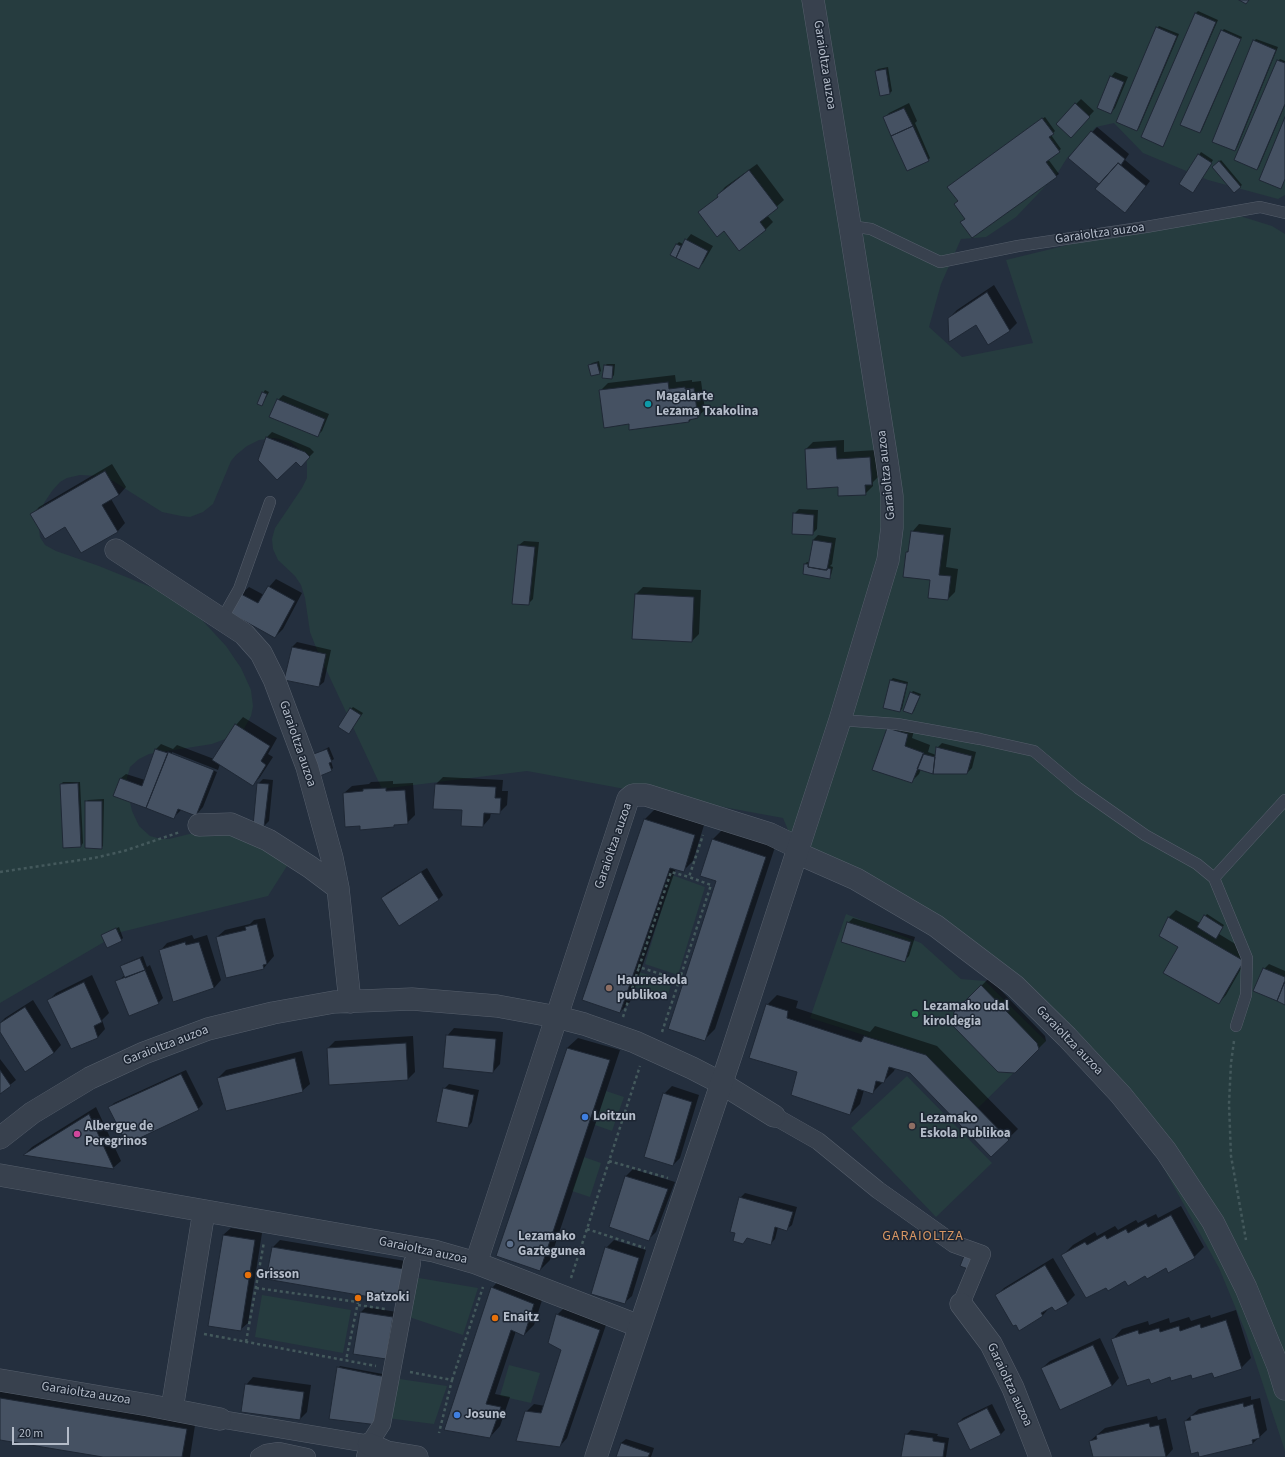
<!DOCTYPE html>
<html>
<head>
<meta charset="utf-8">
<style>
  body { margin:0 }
  #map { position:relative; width:1285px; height:1457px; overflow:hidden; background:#242f3e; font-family:"Source Sans 3",sans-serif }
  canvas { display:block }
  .scale { position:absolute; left:12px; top:1427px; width:57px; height:18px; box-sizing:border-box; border:2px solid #b4bcc9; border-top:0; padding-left:5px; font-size:12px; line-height:14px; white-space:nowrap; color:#b4bcc9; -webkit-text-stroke:3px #1d2633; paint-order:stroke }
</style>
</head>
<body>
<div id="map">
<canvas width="1285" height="1457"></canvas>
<div class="scale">20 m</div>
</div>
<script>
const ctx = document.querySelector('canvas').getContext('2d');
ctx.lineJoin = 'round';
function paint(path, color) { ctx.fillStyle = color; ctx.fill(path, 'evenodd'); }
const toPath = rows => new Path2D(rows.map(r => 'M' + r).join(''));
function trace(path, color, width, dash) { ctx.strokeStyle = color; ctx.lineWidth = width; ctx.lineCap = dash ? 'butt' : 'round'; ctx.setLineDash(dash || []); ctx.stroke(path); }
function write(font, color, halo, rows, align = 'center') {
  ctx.font = font + ' "Source Sans 3",sans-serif'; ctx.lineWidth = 3; ctx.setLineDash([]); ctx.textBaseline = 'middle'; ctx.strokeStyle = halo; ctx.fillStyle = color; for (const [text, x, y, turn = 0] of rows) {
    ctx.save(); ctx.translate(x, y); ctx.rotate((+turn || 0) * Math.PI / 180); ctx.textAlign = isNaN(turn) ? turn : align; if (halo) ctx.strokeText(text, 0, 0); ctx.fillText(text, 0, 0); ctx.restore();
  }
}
const green = toPath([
  [0,0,1285,0,1285,195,1278,199,1208,180,1143,153,1114,123,1096,127,1067,158,1057,174,1016,217,986,237,961,239,941,284,929,327,962,357,1033,343,1006,260,1080,242,1224,211,1272,226,1285,234,1285,1451,1246,1333,1219,1268,1131,1109,971,943,801,861,783,818,527,771,382,789,317,650,310,632,305,598,301,585,295,576,278,560,273,549,272,539,275,528,302,488,307,478,307,463,304,456,299,449,289,441,274,438,259,440,247,446,236,455,231,461,213,504,203,512,190,517,181,516,162,512,113,481,99,476,80,475,67,478,60,482,52,491,44,503,39,529,40,537,45,545,56,551,99,566,163,592,177,600,202,620,226,646,241,668,251,690,253,706,251,716,244,729,236,735,212,744,149,754,139,759,130,767,127,778,127,789,132,811,139,826,150,836,161,839,169,839,226,825,259,829,299,847,268,896,121,932,0,1003],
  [672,875,705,887,678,975,645,964],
  [846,914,921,943,961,979,985,981,1046,1041,978,1108,926,1055,810,1018],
  [639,972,672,982,667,998,634,987],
  [907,1076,992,1163,936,1217,851,1128],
  [606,1091,624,1097,612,1131,595,1125],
  [584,1157,601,1163,590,1197,572,1191],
  [413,1277,478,1288,463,1335,406,1316],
  [262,1295,351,1310,343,1353,255,1337],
  [509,1365,540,1373,531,1403,500,1396],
  [393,1378,447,1386,434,1424,387,1418]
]);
const shadow = toPath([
  [1198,11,1218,20,1164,143,1143,137,1196,13],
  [1159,26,1179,34,1139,128,1137,130,1157,28],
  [1224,29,1242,37,1202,130,1200,132,1222,31],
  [1256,39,1278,47,1237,148,1235,150,1254,41],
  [1280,59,1285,61,1285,105,1259,167,1257,169,1278,61],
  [888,67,892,91,890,93,876,71,878,69],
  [1115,72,1128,77,1115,108,1111,113,1111,77],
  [1081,99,1094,111,1075,131,1076,104],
  [909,103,917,121,915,123,930,158,928,160,884,118,889,113],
  [1045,117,1055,131,1051,135,1061,149,1048,159,1059,174,972,237,966,219,951,185],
  [1097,127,1129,154,1125,160,1150,181,1130,207,1070,157],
  [1201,152,1213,160,1195,189,1181,183],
  [1221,160,1242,185,1234,192,1213,168],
  [757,164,784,200,767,215,773,222,765,230,724,230,700,212,719,196,718,195,725,187],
  [691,234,713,246,703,263,698,268,671,254,677,244,679,242,683,244],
  [994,285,1017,323,1010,330,988,343,976,324,949,318,957,310],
  [599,361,601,371,599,373,590,365,592,363],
  [607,364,615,364,614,375,612,378,604,366],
  [675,375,676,382,692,380,692,382,701,381,705,410,697,417,692,418,689,422,629,423,600,391,608,383],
  [265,390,269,392,262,405,263,393],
  [283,395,329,414,322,431,318,435,278,400],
  [272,432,310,448,314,452,301,465,296,461,259,459,267,437],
  [844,440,844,452,877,450,879,476,873,482,873,486,865,494,839,486,806,449,813,442],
  [112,464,126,487,119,495,111,499,125,523,118,531,81,552,66,525,32,515,39,507],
  [799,509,818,510,817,529,812,534,794,514],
  [919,524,951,528,946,567,958,569,955,592,948,599,907,552,909,550,912,532],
  [818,535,836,538,832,564,830,566,833,567,831,575,829,577,804,573,805,564,807,562,810,563,813,540],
  [524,541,539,542,533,599,528,604,519,545],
  [276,579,302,593,283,629,275,637,241,594,249,587,264,595,269,587],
  [643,587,701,590,699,634,692,641,636,594],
  [297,642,331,650,324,682,319,686,292,647],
  [893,678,908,682,902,709,899,711,884,707,891,680],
  [913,691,921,694,914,711,912,713,911,693],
  [353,707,363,713,351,730,351,709],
  [243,717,277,738,268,754,273,757,260,777,253,785,220,764,218,770,172,752,172,754,217,772,203,807,196,815,181,810,174,817,121,778,126,774,145,780,156,749,161,744,173,749,177,745,214,759,236,725],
  [915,727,912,738,930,745,928,752,936,755,937,748,942,743,976,752,972,768,967,773,921,769,919,774,911,782,888,728],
  [329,747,334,759,331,761,333,768,331,770,312,756],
  [443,777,503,780,502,791,508,791,507,805,499,813,491,812,490,818,483,826,436,784],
  [263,779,273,780,269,821,264,826,258,784],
  [393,781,393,784,413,783,415,815,407,823,396,824,393,826,360,825,344,793,352,786,369,784,371,782],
  [63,782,80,782,83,843,81,846,61,784],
  [104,799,103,846,101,848,86,802,88,800],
  [655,809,704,825,693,861,683,871,676,868,630,1002,620,1012,583,999,645,819],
  [723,829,775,847,715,1029,704,1040,718,880,702,875,713,839],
  [427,868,443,895,439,899,382,898,387,893],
  [1176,910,1200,923,1207,914,1224,925,1219,934,1250,953,1226,995,1219,1003,1179,946,1160,935,1169,917],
  [265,918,274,956,263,969,217,937,225,930,250,924,254,920],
  [853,918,915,937,909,956,904,961,848,923],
  [119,927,123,938,121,940,103,935],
  [192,935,194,939,207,935,221,980,214,988,160,951,167,943],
  [143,956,147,967,150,965,163,998,158,1003,117,982,125,975,122,966,124,964],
  [1269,964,1285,971,1285,1004,1264,969],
  [92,975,109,1013,102,1020,105,1029,98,1037,71,1048,49,1000,56,993],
  [989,978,1045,1036,1046,1041,1015,1072,955,1013],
  [777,995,798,1001,796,1008,870,1032,875,1026,937,1046,1018,1129,991,1155,910,1072,895,1068,894,1071,872,1093,864,1090,860,1104,850,1114,798,1071,767,1005],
  [33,1000,61,1045,54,1053,26,1071,0,1031,0,1023,5,1018],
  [454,1028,503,1032,500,1064,493,1072,447,1036],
  [413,1036,415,1072,408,1079,328,1048,335,1041],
  [578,1038,620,1050,550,1260,540,1270,567,1048],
  [302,1051,310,1084,302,1091,218,1078,226,1070],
  [0,1059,16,1080,0,1093],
  [186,1070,203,1104,198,1109,109,1108,114,1103],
  [449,1084,479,1090,472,1122,468,1127,444,1089],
  [672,1086,699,1095,680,1158,673,1165,664,1094],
  [96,1107,121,1161,113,1168,25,1154,32,1147],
  [633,1169,675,1182,656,1232,648,1240,625,1177],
  [745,1193,797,1207,792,1225,787,1229,778,1227,775,1239,770,1244,748,1237,743,1242,740,1198],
  [1181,1206,1204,1247,1194,1257,1126,1280,1063,1255,1073,1245,1095,1232,1097,1236,1115,1226,1118,1230,1136,1220,1138,1223,1156,1214,1158,1218],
  [231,1228,262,1233,248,1323,240,1330,223,1235],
  [280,1240,411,1262,406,1293,273,1247],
  [614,1240,646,1250,632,1296,624,1303,606,1248],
  [1053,1258,1075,1295,1067,1303,1052,1305,1043,1315,1019,1329,997,1295,1004,1288],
  [502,1277,544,1294,534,1325,524,1335,516,1331,495,1394,510,1397,500,1426,490,1437,445,1429,492,1288],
  [366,1307,397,1312,390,1353,354,1353,361,1312],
  [565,1307,607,1322,567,1438,560,1446,526,1412,534,1404,545,1406,562,1350,557,1315],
  [1236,1310,1251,1358,1241,1368,1150,1378,1112,1340,1122,1329,1148,1321,1149,1325,1169,1318,1170,1323,1189,1317,1191,1321,1210,1315,1211,1318],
  [1100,1338,1119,1378,1112,1386,1042,1368,1050,1361],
  [340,1366,388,1375,378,1424,338,1368],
  [253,1377,311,1385,307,1412,300,1419,246,1385],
  [0,1386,196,1419,190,1457,109,1457,0,1439],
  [1251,1396,1251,1400,1260,1398,1267,1430,1252,1444,1185,1421,1199,1409],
  [992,1404,1005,1430,1000,1435,958,1423,963,1418],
  [1157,1416,1158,1420,1166,1418,1173,1449,1166,1457,1094,1457,1090,1441,1105,1428],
  [911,1430,938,1434,937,1436,949,1438,946,1457,902,1457,906,1435],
  [626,1439,654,1448,651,1457,617,1457,621,1443]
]);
const building = toPath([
  [1239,0,1249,0,1246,4,1239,0],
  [1195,13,1216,22,1163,147,1141,137,1195,13],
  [1156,27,1177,36,1137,131,1116,122,1156,27],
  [1221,30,1241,39,1200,133,1180,125,1221,30],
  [1253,40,1276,50,1235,151,1212,142,1253,40],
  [1277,60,1285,63,1285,104,1257,170,1234,160,1277,60],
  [886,69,890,94,880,96,875,71,886,69],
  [1110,76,1124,82,1111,114,1097,108,1110,76],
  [1075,103,1090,117,1071,138,1056,124,1075,103],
  [904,108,913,126,891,136,883,117,904,108],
  [1285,117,1285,179,1281,189,1259,180,1285,117],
  [1042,118,1054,134,1049,137,1060,152,1046,162,1057,177,972,238,960,222,965,219,954,204,958,201,947,187,1042,118],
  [913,126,929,161,907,171,891,136,913,126],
  [1091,131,1125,159,1121,165,1118,163,1099,184,1068,158,1091,131],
  [1198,154,1212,163,1193,193,1179,184,1198,154],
  [1219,161,1241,187,1234,193,1212,167,1219,161],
  [1118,163,1146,186,1125,213,1095,189,1118,163],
  [749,170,778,208,760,222,766,230,739,251,724,231,717,237,698,212,718,197,717,195,749,170],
  [685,239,708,251,699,269,676,258,685,239],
  [676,244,681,246,676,258,670,255,676,244],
  [987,292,1010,331,988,345,976,325,949,342,948,318,987,292],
  [597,363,600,374,591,376,588,365,597,363],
  [604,365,613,366,612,379,602,378,604,365],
  [668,382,669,389,685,387,685,389,694,388,698,418,689,420,689,422,629,430,629,424,604,428,599,390,668,382],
  [262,392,267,394,262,406,257,404,262,392],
  [277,399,325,419,318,437,269,417,277,399],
  [266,437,305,452,310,457,301,467,296,462,277,480,258,460,266,437],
  [836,447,837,459,870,457,872,485,865,485,866,495,838,496,838,487,807,489,805,449,836,447],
  [105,471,119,495,102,505,118,532,81,553,65,527,45,539,30,514,105,471],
  [793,513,814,515,813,535,792,534,793,513],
  [911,531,944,535,939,575,951,576,948,600,928,598,930,580,903,577,906,552,908,552,911,531],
  [813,540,832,543,827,570,808,567,813,540],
  [518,545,535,547,529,605,512,604,518,545],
  [804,564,808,564,808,567,824,570,827,570,827,568,831,569,830,579,803,574,804,564],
  [268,586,295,601,275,638,230,613,241,594,258,603,268,586],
  [635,594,694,597,692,642,632,639,635,594],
  [292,647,326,654,319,687,284,680,292,647],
  [890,680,907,684,900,712,883,708,890,680],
  [910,692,920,696,912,714,903,711,910,692],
  [350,708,361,715,349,734,338,727,350,708],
  [235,724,270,746,261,761,266,765,253,786,212,760,235,724],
  [887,728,908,734,905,746,924,753,912,783,872,770,887,728],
  [936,747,972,756,967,774,933,774,936,747],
  [155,749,168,753,146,808,113,796,120,778,142,786,155,749],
  [327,749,332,762,329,763,332,771,320,776,311,755,327,749],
  [168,752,214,770,196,816,178,809,174,819,146,808,168,752],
  [923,754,935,757,933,774,917,769,923,754],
  [78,783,81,847,63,848,60,784,78,783],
  [257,783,269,784,264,827,253,826,257,783],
  [435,784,496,787,495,798,501,798,500,814,484,813,483,827,461,826,462,810,433,809,435,784],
  [386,788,386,791,405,790,408,824,394,825,394,827,360,830,360,826,345,827,343,793,363,791,363,789,386,788],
  [85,801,102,801,102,849,85,848,85,801],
  [644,819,695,835,684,872,670,868,620,1013,582,1000,644,819],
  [712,839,766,857,705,1041,668,1029,716,881,700,876,712,839],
  [421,872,439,900,399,926,381,898,421,872],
  [1204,915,1223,927,1216,939,1197,927,1204,915],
  [1168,917,1244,961,1219,1004,1163,973,1178,947,1159,936,1168,917],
  [847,922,911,942,905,962,841,942,847,922],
  [257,924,267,964,263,965,264,969,226,978,216,937,246,930,245,927,257,924],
  [116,928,122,941,107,948,101,935,116,928],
  [185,942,186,945,199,942,214,988,173,1002,159,950,185,942],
  [140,958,145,970,125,978,120,966,140,958],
  [1263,968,1285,977,1285,981,1277,1001,1253,991,1263,968],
  [145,970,159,1004,129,1016,115,981,145,970],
  [84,982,102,1022,94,1026,98,1038,71,1049,47,1000,84,982],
  [1284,983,1285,984,1285,1005,1277,1001,1284,983],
  [981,985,1037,1043,1039,1049,1015,1073,998,1072,952,1025,954,1012,981,985],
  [766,1004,788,1011,787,1018,861,1042,864,1036,926,1055,1009,1140,991,1157,910,1073,889,1067,884,1083,876,1081,873,1094,858,1089,850,1115,791,1095,797,1072,749,1058,766,1004],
  [25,1007,54,1053,25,1072,0,1032,0,1023,25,1007],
  [446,1035,496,1039,493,1073,443,1068,446,1035],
  [406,1043,408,1080,329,1085,327,1048,406,1043],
  [567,1048,610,1060,540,1271,496,1256,567,1048],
  [295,1058,303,1092,226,1111,217,1078,295,1058],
  [0,1070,11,1086,0,1094,0,1070],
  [181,1074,199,1110,127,1144,108,1107,181,1074],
  [443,1088,474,1095,468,1128,436,1122,443,1088],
  [663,1093,692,1102,673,1166,644,1157,663,1093],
  [89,1114,114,1169,23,1155,89,1114],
  [625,1176,668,1189,649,1241,609,1227,625,1176],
  [739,1197,793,1212,787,1231,775,1227,771,1245,747,1238,743,1244,733,1241,735,1233,730,1232,739,1197],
  [1171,1215,1195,1258,1168,1273,1166,1268,1147,1279,1145,1276,1128,1286,1125,1281,1108,1291,1106,1288,1086,1298,1061,1255,1085,1242,1087,1245,1105,1235,1107,1239,1126,1229,1128,1233,1146,1223,1148,1227,1171,1215],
  [223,1235,255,1240,241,1331,208,1326,223,1235],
  [272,1247,404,1269,399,1302,266,1279,272,1247],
  [605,1247,639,1258,625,1304,591,1294,605,1247],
  [966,1251,974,1254,968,1269,960,1266,966,1251],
  [1045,1265,1068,1304,1055,1311,1052,1307,1041,1313,1043,1316,1019,1331,1016,1325,1013,1326,995,1295,1045,1265],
  [491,1287,534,1304,524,1336,511,1330,486,1404,501,1407,490,1438,444,1430,491,1287],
  [360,1312,393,1317,386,1359,353,1354,360,1312],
  [556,1314,600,1330,560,1447,516,1441,525,1411,541,1413,561,1350,548,1343,556,1314],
  [1226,1320,1242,1369,1214,1378,1212,1373,1192,1379,1191,1375,1171,1381,1170,1377,1151,1384,1149,1379,1127,1386,1111,1339,1138,1330,1139,1334,1159,1328,1160,1332,1179,1326,1180,1331,1200,1324,1201,1328,1226,1320],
  [1093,1345,1112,1386,1060,1410,1041,1368,1093,1345],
  [337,1367,386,1377,378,1425,329,1419,337,1367],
  [245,1384,304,1392,300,1420,241,1412,245,1384],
  [0,1398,187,1429,182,1457,103,1457,0,1440,0,1398],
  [1243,1403,1244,1407,1253,1404,1260,1438,1252,1440,1253,1444,1199,1457,1198,1452,1191,1454,1184,1421,1191,1420,1190,1416,1243,1403],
  [987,1408,1001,1435,970,1450,957,1423,987,1408],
  [1149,1423,1150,1427,1159,1425,1166,1457,1093,1457,1089,1441,1097,1439,1096,1435,1149,1423],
  [905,1434,933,1438,933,1441,945,1443,943,1457,901,1457,905,1434],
  [621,1443,650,1453,648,1457,616,1457,621,1443]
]);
const path = toPath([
  [0,872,94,858,124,851,180,832],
  [679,980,639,967,671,872,689,877],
  [623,1017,639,967],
  [662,1032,711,885,689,877,703,835],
  [1234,1041,1231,1063,1229,1104,1231,1156,1246,1240],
  [609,1161,668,1178],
  [587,1229,645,1248],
  [571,1278,640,1066],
  [256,1288,358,1302,346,1360],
  [358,1305,385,1309],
  [204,1334,376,1366],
  [246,1342,264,1242],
  [410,1372,452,1380,439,1433],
  [452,1380,483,1287]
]);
const service = toPath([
  [850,226,871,229,940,262,1018,246,1146,227,1260,207,1285,213],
  [222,619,239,589,270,502],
  [840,720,897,724,980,739,1034,751,1078,788,1145,835,1197,864,1214,878,1247,958,1246,995,1236,1026],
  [1214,878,1285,800]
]);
const pedestrian = toPath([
  [774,1116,818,1141,878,1190,954,1244,982,1254,961,1304],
  [220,1419,369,1444],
  [259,1457,266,1453,279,1451,307,1457],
  [365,1457,369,1444,382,1424,412,1263]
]);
const minor = toPath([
  [116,550,244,634,261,653,274,679,307,767,332,858,338,888,350,1002],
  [199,825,231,824,268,840,310,867,338,888],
  [797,853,856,879,936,926,1015,986,1067,1037,1121,1095,1166,1151,1213,1222,1246,1288,1278,1366,1285,1389],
  [0,1138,32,1113,90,1078,144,1053,208,1029,273,1013,334,1002,412,999,497,1006,557,1017,584,1024,635,1042,692,1068,721,1083,774,1116],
  [0,1175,434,1251,476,1263,639,1326],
  [476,1263,628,799,633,795,646,795,770,834,799,848],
  [961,1304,991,1344,1013,1388,1040,1457],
  [0,1380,148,1405,220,1419],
  [172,1409,204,1211],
  [369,1444,387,1452,417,1457]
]);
const tertiary = toPath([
  [596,1457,732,1052,840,720,888,560,892,528,892,496,887,461,850,226,813,0]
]);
const markers = [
  [648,404,4,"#0f9aa8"],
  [609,988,4,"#8d6e63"],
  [915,1014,4,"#2e9e5b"],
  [585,1117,4,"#3f7fe0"],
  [912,1126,4,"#8d6e63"],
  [77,1134,4,"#d1479c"],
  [510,1244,4,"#5c6f8a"],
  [248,1275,4,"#e8710a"],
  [358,1298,4,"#e8710a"],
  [495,1318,4,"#e8710a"],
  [457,1415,4,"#3f7fe0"]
];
const streetNames = [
  ["Garaioltza auzoa",824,65,81],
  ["Garaioltza auzoa",1100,234,-8],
  ["Garaioltza auzoa",887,475,-96],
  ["Garaioltza auzoa",297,744,71],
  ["Garaioltza auzoa",614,846,-71],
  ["Garaioltza auzoa",1069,1041,46],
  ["Garaioltza auzoa",166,1046,-21],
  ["Garaioltza auzoa",423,1251,12],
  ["Garaioltza auzoa",1009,1385,65],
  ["Garaioltza auzoa",86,1394,9]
];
const poiNames = [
  ["Magalarte",656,397],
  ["Lezama Txakolina",656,412],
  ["Haurreskola",617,981],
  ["publikoa",617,996],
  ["Lezamako udal",923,1007],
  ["kiroldegia",923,1022],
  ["Loitzun",593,1117],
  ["Lezamako",920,1119],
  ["Eskola Publikoa",920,1134],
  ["Albergue de",85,1127],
  ["Peregrinos",85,1142],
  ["Lezamako",518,1237],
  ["Gaztegunea",518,1252],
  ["Grisson",256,1275],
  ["Batzoki",366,1298],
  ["Enaitz",503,1318],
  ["Josune",465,1415]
];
const neighbourhoodNames = [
  ["GARAIOLTZA",923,1237]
];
paint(green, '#263c3f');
paint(shadow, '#0007');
paint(building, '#455162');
trace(building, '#1f2835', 1);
trace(service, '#565f6c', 12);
trace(pedestrian, '#565f6c', 18);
trace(minor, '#565f6c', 23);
trace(tertiary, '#565f6c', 23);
trace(path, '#44595c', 2.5, [3, 3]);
trace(service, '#38414e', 11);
trace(pedestrian, '#38414e', 17);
trace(minor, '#38414e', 22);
trace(tertiary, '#38414e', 22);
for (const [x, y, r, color] of markers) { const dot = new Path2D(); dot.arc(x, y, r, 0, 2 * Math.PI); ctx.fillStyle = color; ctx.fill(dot); trace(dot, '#1d2633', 1.5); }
write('13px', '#b4bcc9', '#1d2633', streetNames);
write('bold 13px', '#b4bcc9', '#1d2633', poiNames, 'left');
ctx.letterSpacing = '1px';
write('14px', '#d59563', '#1d2633', neighbourhoodNames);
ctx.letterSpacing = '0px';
</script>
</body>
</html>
